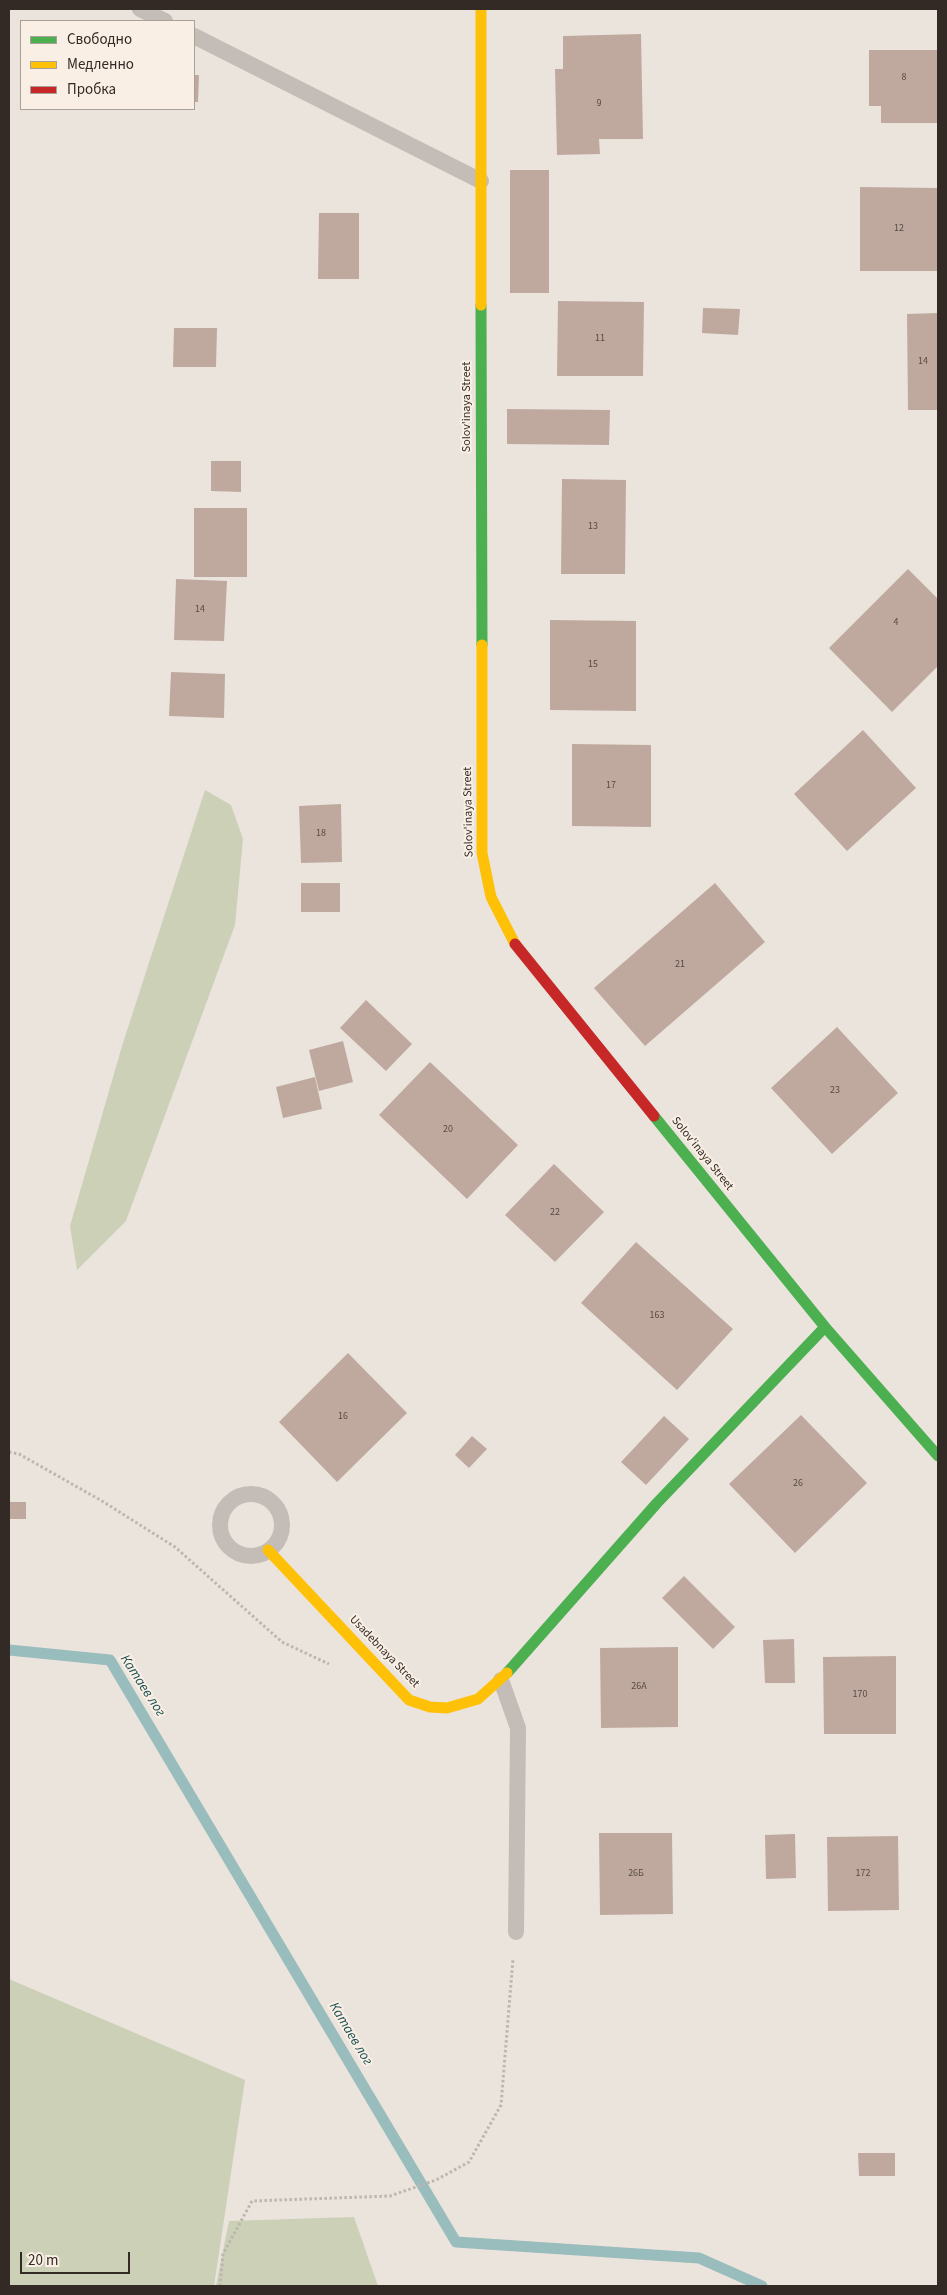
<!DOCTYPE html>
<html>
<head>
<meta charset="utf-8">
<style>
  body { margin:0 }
  #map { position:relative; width:947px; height:2295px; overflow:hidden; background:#ebe4dd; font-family:"Source Sans 3",sans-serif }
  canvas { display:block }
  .frame { position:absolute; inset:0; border:10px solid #342a25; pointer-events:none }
  .legend { position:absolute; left:20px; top:20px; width:175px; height:90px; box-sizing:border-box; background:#f9efe4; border:1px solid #aaa098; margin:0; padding:6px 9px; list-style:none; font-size:15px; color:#342a25 }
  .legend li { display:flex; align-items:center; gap:10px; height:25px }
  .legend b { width:25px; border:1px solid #aaa098 }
  .scale { position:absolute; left:20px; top:2252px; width:110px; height:22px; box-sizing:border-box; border:2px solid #342a25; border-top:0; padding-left:6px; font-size:15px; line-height:18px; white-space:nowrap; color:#342a25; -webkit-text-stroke:4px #f9efe4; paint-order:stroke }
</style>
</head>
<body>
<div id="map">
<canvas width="947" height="2295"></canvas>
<div class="frame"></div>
<ul class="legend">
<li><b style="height:6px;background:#4caf50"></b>Свободно</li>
<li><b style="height:6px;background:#ffc107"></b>Медленно</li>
<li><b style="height:6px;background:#c62828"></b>Пробка</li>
</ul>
<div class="scale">20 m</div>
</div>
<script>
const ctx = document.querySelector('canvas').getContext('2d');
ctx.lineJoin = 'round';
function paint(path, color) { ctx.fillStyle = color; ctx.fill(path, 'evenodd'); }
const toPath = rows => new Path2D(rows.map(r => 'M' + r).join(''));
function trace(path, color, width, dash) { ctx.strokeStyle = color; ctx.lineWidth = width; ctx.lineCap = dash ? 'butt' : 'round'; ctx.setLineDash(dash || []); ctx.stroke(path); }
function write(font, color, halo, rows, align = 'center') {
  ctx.font = font + ' "Source Sans 3",sans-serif'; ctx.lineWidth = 4; ctx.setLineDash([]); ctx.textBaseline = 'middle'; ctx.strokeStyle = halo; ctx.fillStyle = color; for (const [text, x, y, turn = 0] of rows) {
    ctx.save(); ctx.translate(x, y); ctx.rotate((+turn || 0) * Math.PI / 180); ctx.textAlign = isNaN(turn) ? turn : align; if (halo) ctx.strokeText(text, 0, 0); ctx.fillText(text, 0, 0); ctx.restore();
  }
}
const green = toPath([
  [205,790,231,805,243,839,235,925,126,1221,77,1270,70,1226,122,1046],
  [9,1979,245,2080,214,2286,9,2286],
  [354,2217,378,2286,216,2286,229,2221]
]);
const stream = toPath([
  [9,1650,110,1660,456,2242,699,2258,762,2286]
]);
const building = toPath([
  [641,34,643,139,599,139,600,154,557,155,555,69,563,69,563,36],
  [869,50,938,50,938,123,881,123,881,106,869,106],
  [194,75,199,75,198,102,194,102],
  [510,170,549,170,549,293,510,293],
  [860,187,938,188,938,271,860,271],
  [319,213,359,213,359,279,318,279],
  [558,301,644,302,643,376,557,376],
  [703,308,740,309,738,335,702,333],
  [938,313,938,410,908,410,907,314],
  [174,328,217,328,216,367,173,367],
  [507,409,610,410,609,445,507,444],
  [211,461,241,461,241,492,211,491],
  [562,479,626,480,625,574,561,574],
  [194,508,247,508,247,577,194,577],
  [908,569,938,599,938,666,892,712,829,648],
  [176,579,227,581,224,641,174,640],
  [550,620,636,621,636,711,550,710],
  [171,672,225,674,224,718,169,716],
  [863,730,916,788,847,851,794,794],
  [572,744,651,745,651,827,572,826],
  [341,804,342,862,301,863,299,806],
  [301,883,340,883,340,912,301,912],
  [715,883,765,942,645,1046,594,988],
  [366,1000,412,1044,386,1071,340,1028],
  [837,1027,898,1093,832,1154,771,1088],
  [343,1041,353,1082,319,1091,309,1050],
  [430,1062,518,1145,467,1199,379,1115],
  [315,1077,322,1109,283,1118,276,1087],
  [554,1164,604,1212,555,1262,505,1215],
  [636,1242,733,1329,677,1390,581,1303],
  [348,1353,407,1413,337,1482,279,1422],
  [801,1415,867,1483,795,1553,729,1484],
  [664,1416,689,1439,646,1485,621,1462],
  [472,1436,487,1449,469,1468,455,1455],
  [9,1502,26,1502,26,1519,9,1519],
  [684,1576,735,1627,713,1649,662,1598],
  [794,1639,795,1683,765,1683,763,1640],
  [678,1647,678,1727,601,1728,600,1648],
  [896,1656,896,1734,824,1734,823,1657],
  [599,1833,672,1833,673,1914,600,1915],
  [795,1834,796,1878,766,1879,765,1835],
  [898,1836,899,1910,828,1911,827,1837],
  [858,2153,895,2153,895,2176,859,2176]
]);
const path = toPath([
  [9,1452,19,1454,102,1501,175,1547,282,1642,329,1664],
  [220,2286,223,2254,252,2201,390,2196,436,2180,469,2162,501,2105,513,1959]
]);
const lane = toPath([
  [140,9,165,21],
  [194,36,481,181],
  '220 1525a31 31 0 1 1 62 0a31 31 0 1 1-62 0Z',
  [501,1680,518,1728,516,1932]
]);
const fast = toPath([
  [481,305,482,645],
  [654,1116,825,1327,938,1456],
  [507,1673,657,1503,825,1327]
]);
const slow = toPath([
  [481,9,481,305],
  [482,645,482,853,491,897,515,944],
  [268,1550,409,1700,430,1707,447,1708,478,1699,507,1673]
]);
const jam = toPath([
  [515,944,654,1116]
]);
const numberNames = [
  ["8",904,78],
  ["9",599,104],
  ["12",899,229],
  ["11",600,339],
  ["14",923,362],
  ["13",593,527],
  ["14",200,610],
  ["4",896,623],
  ["15",593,665],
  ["17",611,786],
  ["18",321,834],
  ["21",680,965],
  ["23",835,1091],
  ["20",448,1130],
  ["22",555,1213],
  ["163",657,1316],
  ["16",343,1417],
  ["26",798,1484],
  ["26А",639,1687],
  ["170",860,1695],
  ["26Б",636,1874],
  ["172",863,1874]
];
const streetNames = [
  ["Solov'inaya Street",467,407,-90],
  ["Solov'inaya Street",469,812,-91],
  ["Solov'inaya Street",702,1154,51],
  ["Usadebnaya Street",384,1652,46]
];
const waterNames = [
  ["Катаев лог",142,1686,57],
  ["Катаев лог",350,2034,59]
];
paint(green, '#ccd0b7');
trace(stream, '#99bcbc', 11);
paint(building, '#bfa99f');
trace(path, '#bdb5af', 3, [2.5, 2.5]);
trace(lane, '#c4bdb7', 16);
trace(fast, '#4caf50', 11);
trace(slow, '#ffc107', 11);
trace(jam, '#c62828', 11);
write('10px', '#574a44', null, numberNames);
write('12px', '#342a25', '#f9efe4', streetNames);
write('italic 14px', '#1b5155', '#f9efe4', waterNames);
</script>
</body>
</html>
